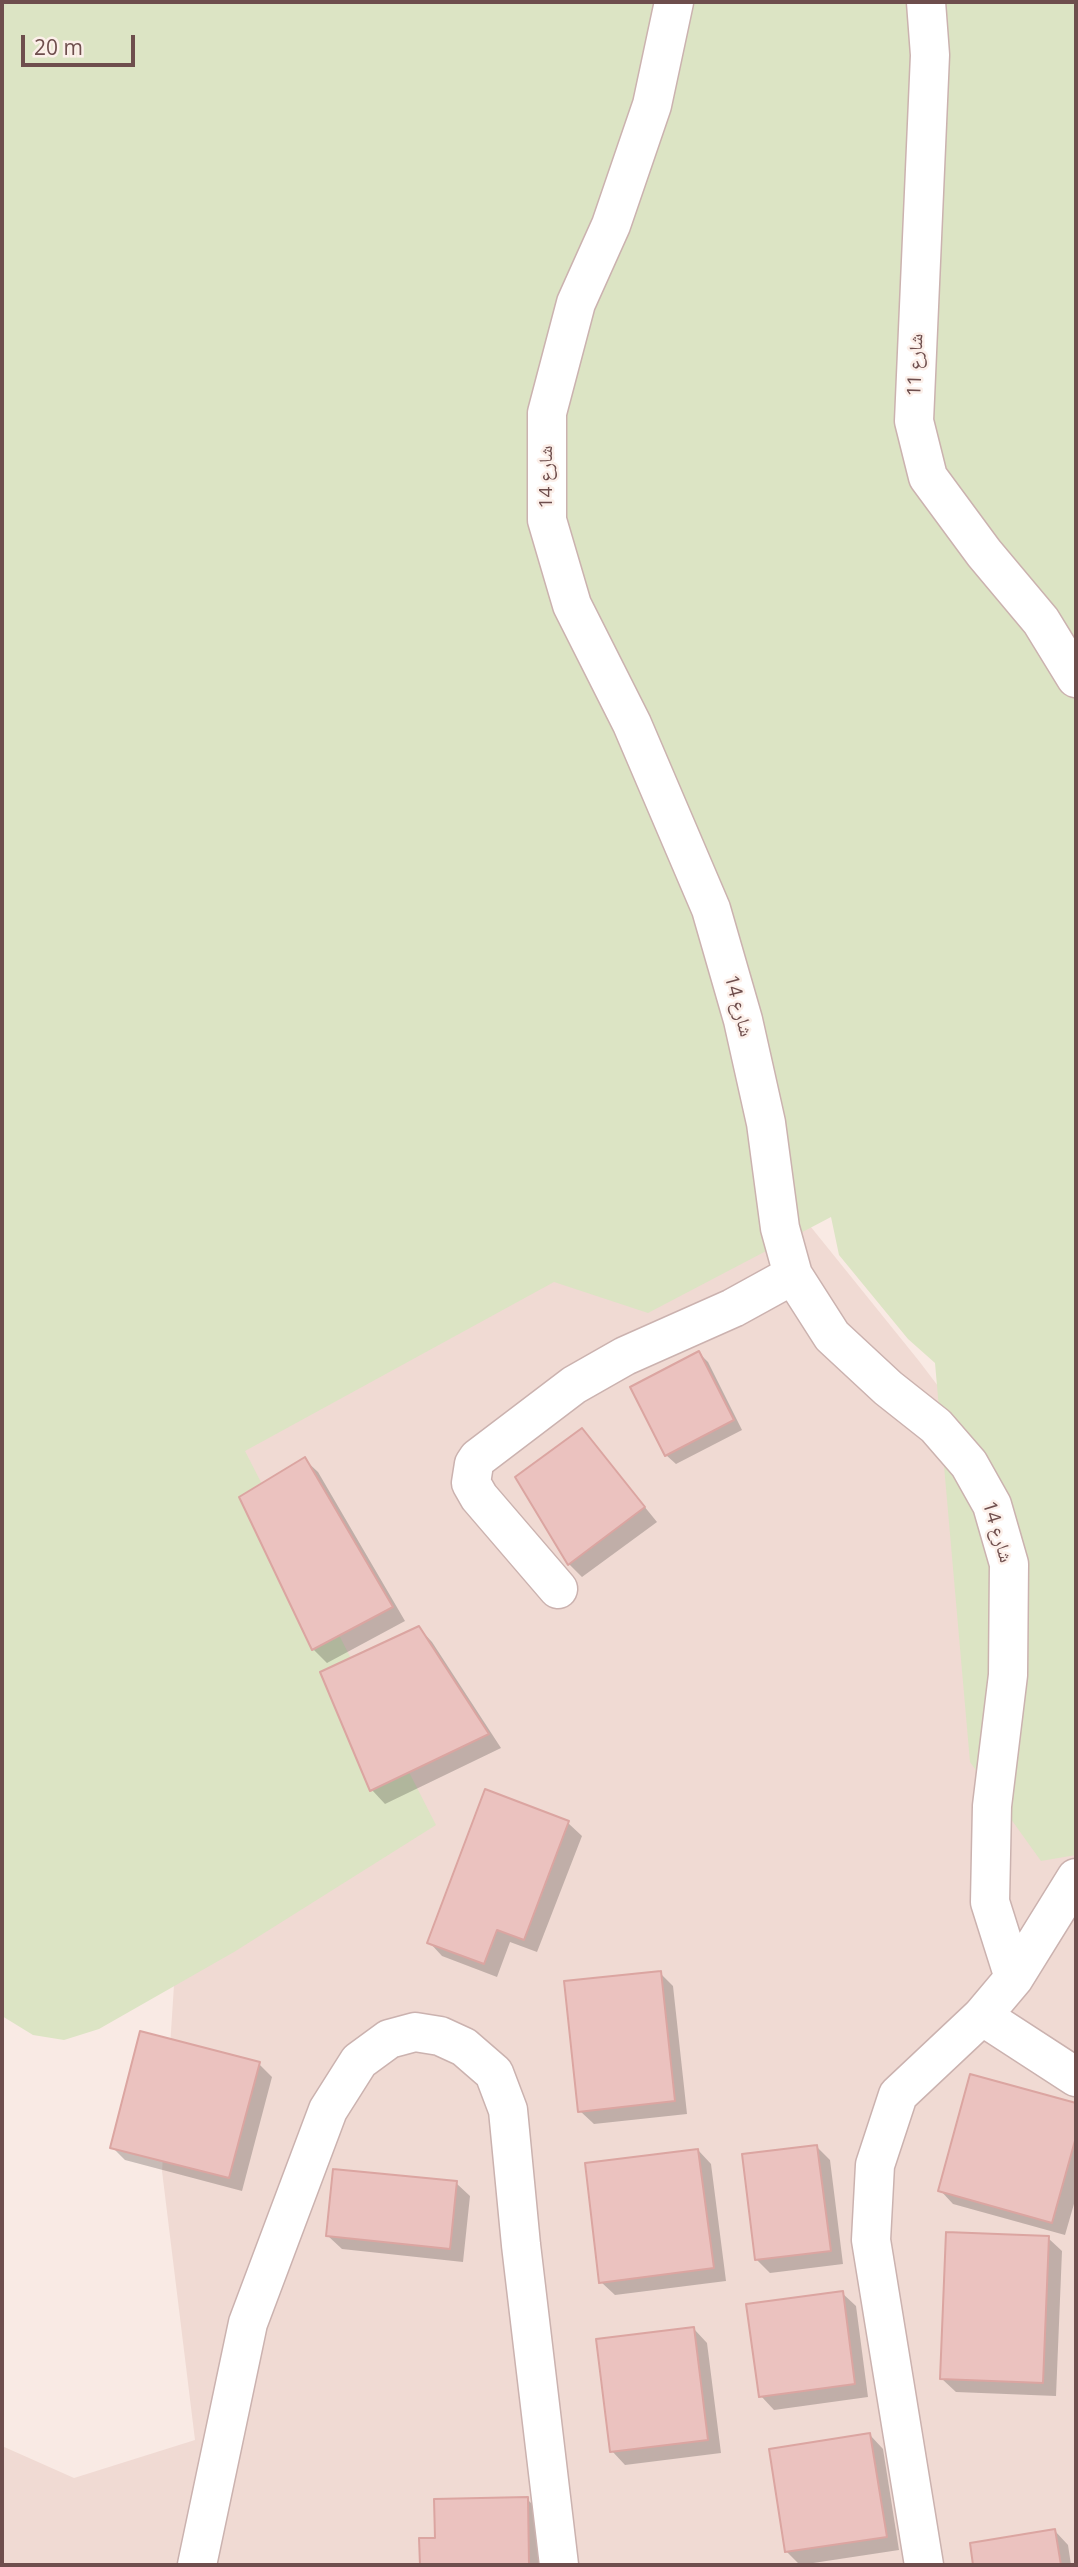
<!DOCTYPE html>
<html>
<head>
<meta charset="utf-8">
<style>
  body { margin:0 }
  #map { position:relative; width:1078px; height:2567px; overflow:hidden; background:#f9eae4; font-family:"Open Sans",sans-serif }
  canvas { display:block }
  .frame { position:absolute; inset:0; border:4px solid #6e4e4d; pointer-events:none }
  .scale { position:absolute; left:21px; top:35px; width:114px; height:32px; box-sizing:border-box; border:4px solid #6e4e4d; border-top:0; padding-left:9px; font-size:21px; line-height:24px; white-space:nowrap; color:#6e4e4d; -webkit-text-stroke:5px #fcefe9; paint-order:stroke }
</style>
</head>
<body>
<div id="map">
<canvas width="1078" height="2567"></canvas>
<div class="frame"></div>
<div class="scale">20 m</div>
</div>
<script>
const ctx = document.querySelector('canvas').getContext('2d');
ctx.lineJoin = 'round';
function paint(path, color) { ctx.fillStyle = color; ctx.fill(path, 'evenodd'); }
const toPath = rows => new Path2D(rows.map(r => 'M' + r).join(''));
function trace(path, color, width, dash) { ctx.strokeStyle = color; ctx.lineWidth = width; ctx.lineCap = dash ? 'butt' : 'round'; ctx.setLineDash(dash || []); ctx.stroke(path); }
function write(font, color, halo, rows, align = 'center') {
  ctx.font = font + ' "Open Sans","Noto Naskh Arabic",sans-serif'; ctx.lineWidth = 5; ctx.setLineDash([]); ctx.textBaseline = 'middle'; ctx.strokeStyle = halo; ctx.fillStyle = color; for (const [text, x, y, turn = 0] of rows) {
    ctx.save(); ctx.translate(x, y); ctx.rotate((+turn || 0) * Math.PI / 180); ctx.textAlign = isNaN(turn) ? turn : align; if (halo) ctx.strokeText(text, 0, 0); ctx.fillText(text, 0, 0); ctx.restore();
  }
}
const residential = toPath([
  [744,1144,919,1361,1014,1486,1076,1534,1076,2565,2,2565,2,2446,74,2478,195,2440,162,2171,213,1380]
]);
const green = toPath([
  [2,2,1076,2,1076,1855,1041,1861,970,1762,935,1363,908,1339,839,1255,831,1217,648,1313,554,1282,245,1451,436,1825,234,1952,99,2029,64,2040,33,2035,2,2016]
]);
const shadow = toPath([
  [699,1353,708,1362,742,1430,676,1464,666,1455],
  [582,1430,657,1522,582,1577,569,1564],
  [304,1459,318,1472,405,1621,327,1663,313,1649],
  [419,1628,432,1642,501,1748,385,1804,372,1790,322,1673],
  [568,1823,582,1836,537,1952,510,1942,497,1977,442,1956,429,1942],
  [660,1973,673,1986,687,2114,594,2124,580,2111],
  [259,2064,272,2077,242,2191,125,2160,112,2147],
  [972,2076,1076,2104,1076,2197,1065,2235,953,2204,940,2190],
  [817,2147,830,2160,843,2264,770,2273,757,2260],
  [698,2150,711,2164,726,2281,615,2295,601,2282],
  [456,2183,470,2196,463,2262,342,2249,328,2236],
  [1048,2238,1062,2251,1056,2396,956,2392,942,2379],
  [842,2293,856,2306,868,2397,774,2410,761,2396],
  [694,2329,707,2343,721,2453,625,2465,612,2451],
  [870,2435,883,2449,899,2550,800,2565,786,2551],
  [527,2499,540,2512,542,2565,422,2565,421,2540,437,2540],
  [1055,2531,1068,2545,1071,2565,975,2565,972,2544]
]);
const building = toPath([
  [699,1351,734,1420,665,1456,630,1387,699,1351],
  [582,1428,645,1507,568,1565,515,1477,582,1428],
  [305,1457,393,1607,312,1650,239,1497,305,1457],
  [419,1626,489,1734,370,1791,320,1672,419,1626],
  [485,1789,569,1821,524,1940,497,1930,484,1964,427,1943,485,1789],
  [661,1971,675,2101,578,2112,564,1981,661,1971],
  [140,2031,260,2062,229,2178,110,2148,140,2031],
  [970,2074,1076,2103,1076,2137,1052,2223,938,2191,970,2074],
  [817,2145,831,2251,755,2260,742,2154,817,2145],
  [698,2149,714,2268,599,2283,585,2163,698,2149],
  [333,2169,457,2181,450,2249,326,2236,333,2169],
  [946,2232,1049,2236,1043,2383,940,2379,946,2232],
  [843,2291,855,2384,759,2397,746,2304,843,2291],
  [694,2327,708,2440,610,2452,596,2339,694,2327],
  [870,2433,887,2537,785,2552,769,2449,870,2433],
  [528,2497,529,2565,420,2565,419,2538,435,2538,434,2499,528,2497],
  [1055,2529,1061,2565,973,2565,970,2543,1055,2529]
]);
const minor = toPath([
  [674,2,652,105,611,225,576,303,547,413,547,520,572,605,632,724,711,909,743,1020,766,1123,780,1228,793,1275,832,1336,888,1388,936,1426,969,1464,992,1505,1009,1564,1008,1675,992,1806,990,1902,1014,1978],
  [926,2,930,55,914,421,928,477,984,553,1041,621,1076,678],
  [558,1589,479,1497,471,1483,474,1464,478,1458,574,1385,625,1356,733,1308,793,1275],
  [982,2016,1076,2077],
  [197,2565,248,2323,328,2110,359,2061,389,2039,415,2032,440,2036,464,2047,494,2073,508,2110,521,2245,559,2565],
  [924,2565,871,2240,875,2165,898,2095,982,2016,1014,1978,1076,1878]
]);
const streetNames = [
  ["شارع 11",916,365,-88],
  ["شارع 14",547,477,-90],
  ["شارع 14",738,1006,75],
  ["شارع 14",997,1532,73]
];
paint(residential, '#f0dad3');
paint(green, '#dce4c4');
paint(shadow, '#0003');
paint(building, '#ebc2bf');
trace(building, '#dba5a1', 2);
trace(minor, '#cbb2af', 41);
trace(minor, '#fff', 38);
write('19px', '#6e4e4d', '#fcefe9', streetNames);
</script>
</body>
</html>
